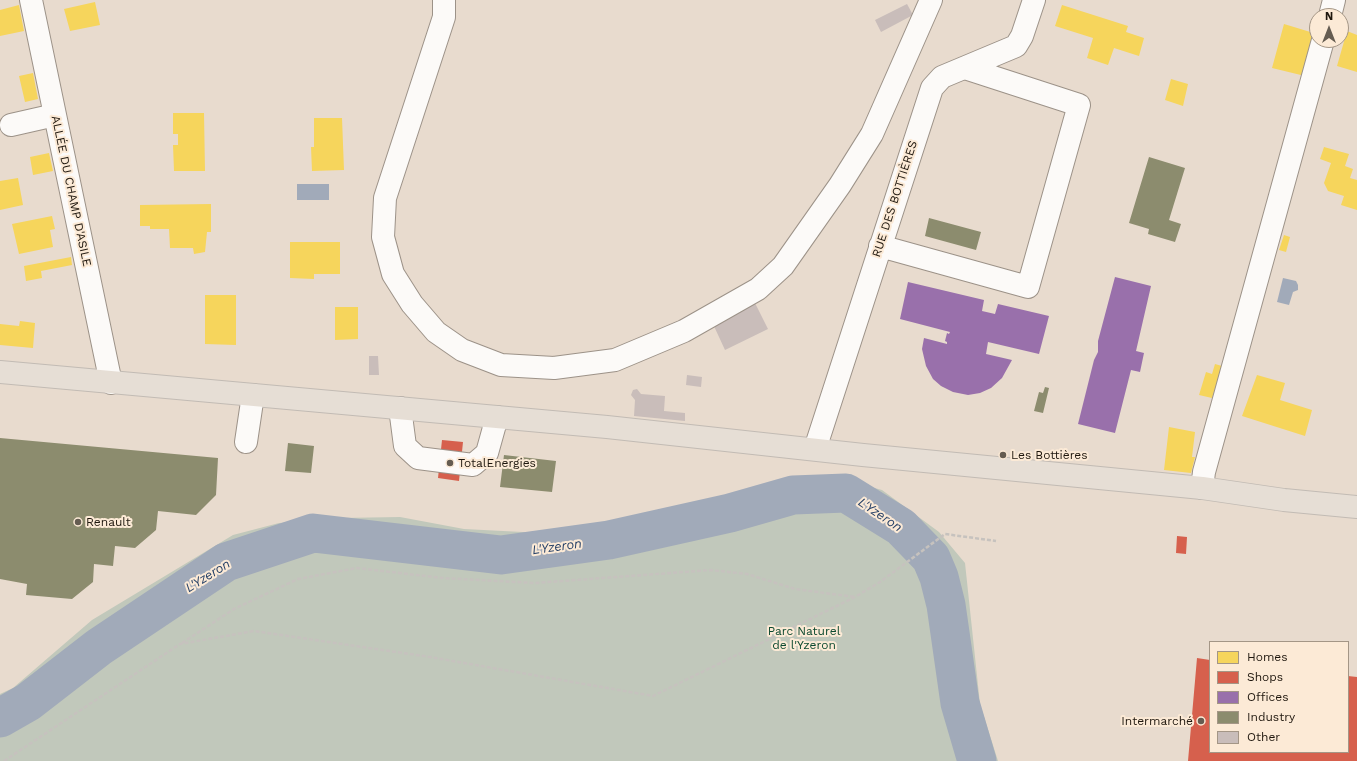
<!DOCTYPE html>
<html>
<head>
<meta charset="utf-8">
<style>
  body { margin:0 }
  #map { position:relative; width:1357px; height:761px; overflow:hidden; background:#e8dbce; font-family:"Work Sans",sans-serif }
  canvas { display:block }
  .legend { position:absolute; left:1209px; top:641px; width:140px; height:112px; box-sizing:border-box; background:#fcead6; border:1px solid #a49686; margin:0; padding:5px 7px; list-style:none; font-size:12px; color:#1f170e }
  .legend li { display:flex; align-items:center; gap:8px; height:20px }
  .legend b { width:20px; border:1px solid #a49686 }
  .north { position:absolute; left:1309px; top:8px; width:40px; height:40px; box-sizing:border-box; background:#fcead6; border:1px solid #a49686; border-radius:50%; rotate:0deg; font-size:11px; font-weight:700; line-height:16px; text-align:center; color:#1f170e }
  .north::after { content:''; display:block; margin:auto; width:14px; height:18px; background:#655c51; clip-path:polygon(50% 0,100% 100%,50% 72%,0 100%) }
</style>
</head>
<body>
<div id="map">
<canvas width="1357" height="761"></canvas>
<ul class="legend">
<li><b style="height:11px;background:#f6d55c"></b>Homes</li>
<li><b style="height:11px;background:#d6604d"></b>Shops</li>
<li><b style="height:11px;background:#9970ab"></b>Offices</li>
<li><b style="height:11px;background:#8c8c6e"></b>Industry</li>
<li><b style="height:11px;background:#c9bdba"></b>Other</li>
</ul>
<div class="north">N</div>
</div>
<script>
const ctx = document.querySelector('canvas').getContext('2d');
ctx.lineJoin = 'round';
function paint(path, color) { ctx.fillStyle = color; ctx.fill(path, 'evenodd'); }
const toPath = rows => new Path2D(rows.map(r => 'M' + r).join(''));
function trace(path, color, width, dash) { ctx.strokeStyle = color; ctx.lineWidth = width; ctx.lineCap = dash ? 'butt' : 'round'; ctx.setLineDash(dash || []); ctx.stroke(path); }
function write(font, color, halo, rows, align = 'center') {
  ctx.font = font + ' "Work Sans",sans-serif'; ctx.lineWidth = 4; ctx.setLineDash([]); ctx.textBaseline = 'middle'; ctx.strokeStyle = halo; ctx.fillStyle = color; for (const [text, x, y, turn = 0] of rows) {
    ctx.save(); ctx.translate(x, y); ctx.rotate((+turn || 0) * Math.PI / 180); ctx.textAlign = isNaN(turn) ? turn : align; if (halo) ctx.strokeText(text, 0, 0); ctx.fillText(text, 0, 0); ctx.restore();
  }
}
const green = toPath([
  [782,479,841,479,882,490,939,532,965,563,980,704,998,761,0,761,0,694,13,688,92,620,233,535,279,523,340,518,400,517,464,529,542,533,665,517]
]);
const water = toPath([
  [297,184,329,184,329,200,297,200],
  [1283,278,1296,281,1298,285,1298,290,1293,292,1289,305,1277,302]
]);
const homes = toPath([
  [95,2,100,25,70,31,64,9],
  [19,5,24,31,0,36,0,10],
  [1062,5,1128,26,1126,32,1144,38,1139,56,1114,48,1108,65,1087,58,1093,38,1055,26],
  [1284,24,1317,34,1305,76,1272,68],
  [1347,31,1357,35,1357,72,1337,66],
  [33,73,38,99,25,102,19,76],
  [1171,79,1188,84,1183,106,1165,100],
  [173,113,204,113,205,171,174,171,173,145,178,145,178,134,173,134],
  [314,118,342,118,344,170,312,171,311,147,314,147],
  [1324,147,1349,154,1345,166,1353,169,1350,178,1357,180,1357,210,1341,205,1344,196,1328,191,1324,183,1331,163,1320,159],
  [49,153,53,171,33,175,30,157],
  [18,178,23,205,0,210,0,181],
  [211,204,211,232,207,232,205,252,194,254,193,248,170,248,169,229,150,229,150,226,140,226,140,205],
  [52,216,55,229,50,230,53,247,19,254,12,224],
  [1284,235,1290,237,1286,252,1279,250],
  [290,242,340,242,340,274,314,274,314,279,290,278],
  [71,257,72,265,41,271,42,278,26,281,24,266],
  [205,295,236,295,236,345,205,344],
  [335,307,358,307,358,339,335,340],
  [20,321,35,323,33,348,0,345,0,324,19,326],
  [1215,364,1222,366,1212,398,1199,395,1206,372,1212,374],
  [1257,375,1285,383,1280,400,1312,410,1305,436,1242,416],
  [1169,427,1195,432,1192,457,1195,457,1191,473,1164,470]
]);
const shops = toPath([
  [442,440,463,442,459,481,438,478],
  [1177,536,1187,537,1186,554,1176,553],
  [1197,658,1210,660,1210,752,1348,752,1348,676,1357,677,1357,761,1188,761]
]);
const offices = toPath([
  [1115,277,1151,286,1136,351,1144,353,1140,372,1131,370,1115,433,1078,424,1094,360,1098,352,1098,341],
  [908,282,984,300,982,311,995,314,998,304,1049,316,1039,354,988,342,986,354,1012,360,1002,378,991,388,980,393,968,395,953,392,941,386,933,379,926,366,922,349,924,338,947,344,947,342,945,341,947,333,949,334,950,332,900,319]
]);
const industry = toPath([
  [1149,157,1185,168,1169,220,1181,224,1175,242,1148,234,1149,229,1129,223],
  [929,218,981,232,976,250,925,236],
  [1045,387,1049,388,1043,413,1034,411,1039,392,1043,393],
  [0,438,218,458,216,495,196,515,158,511,156,530,135,548,115,546,113,566,94,564,93,582,72,599,26,595,27,584,0,579],
  [288,443,314,446,311,473,285,471],
  [504,455,556,461,552,492,500,487]
]);
const river = toPath([
  [0,718,28,702,99,647,226,562,313,533,501,555,609,540,730,513,793,495,846,493,901,527,931,558,939,577,946,605,960,703,977,761]
]);
const building = toPath([
  [907,4,913,15,881,32,875,20],
  [755,303,768,329,725,350,713,324],
  [369,356,378,356,379,375,369,375],
  [687,375,702,377,701,387,686,385],
  [637,389,641,394,665,396,664,411,685,413,685,421,634,416,635,400,631,395,633,390]
]);
const path = toPath([
  [182,643,234,609,298,579,357,568,442,578,535,583,711,570,747,574,795,589,855,597],
  [4,761,180,644,254,631,430,657,653,696,855,597,880,582,945,534,996,541]
]);
const minor = toPath([
  [31,0,111,383],
  [444,0,444,17,385,198,383,237,393,274,412,304,436,332,462,350,501,365,554,368,615,360,684,331,758,289,783,266,840,185,872,134,931,0],
  [1330,16,1334,0],
  [11,125,55,115],
  [880,246,1028,287,1079,105,965,68],
  [400,408,405,446,418,458,473,465,487,453,497,417],
  [246,442,253,395],
  [815,449,932,88,942,77,1016,46,1022,36,1034,0],
  [1202,488,1204,472,1323,40]
]);
const major = toPath([
  [0,372,607,427,863,455,1202,488,1284,500,1357,507]
]);
const markers = [
  [1003,455,4,"#655c51"],
  [450,463,4,"#655c51"],
  [78,522,4,"#655c51"],
  [1201,721,4,"#655c51"]
];
const streetNames = [
  ["ALLÉE DU CHAMP D'ASILE",71,191,78],
  ["RUE DES BOTTIÈRES",895,199,-72]
];
const poiNames = [
  ["Les Bottières",1011,455],
  ["TotalEnergies",458,463],
  ["Renault",86,522],
  ["Intermarché",1193,721,"right"]
];
const parkNames = [
  ["Parc Naturel",804,631],
  ["de l'Yzeron",804,645]
];
const waterNames = [
  ["L'Yzeron",880,515,34],
  ["L'Yzeron",557,547,-8],
  ["L'Yzeron",208,576,-32]
];
paint(green, '#c1c8bb');
paint(water, '#a1aab9');
paint(homes, '#f6d55c');
paint(shops, '#d6604d');
paint(offices, '#9970ab');
paint(industry, '#8c8c6e');
trace(river, '#a1aab9', 39);
paint(building, '#c9bdba');
trace(minor, '#9c9288', 24);
trace(major, '#c2bbb4', 24);
trace(path, '#c6c2be', 2.5, [4, 2]);
trace(minor, '#fcfaf8', 22);
trace(major, '#e6ded5', 22);
for (const [x, y, r, color] of markers) { const dot = new Path2D(); dot.arc(x, y, r, 0, 2 * Math.PI); ctx.fillStyle = color; ctx.fill(dot); trace(dot, '#fcead6', 1.5); }
write('12px', '#1f170e', '#fcead6', streetNames);
write('12px', '#1f170e', '#fcead6', poiNames, 'left');
write('12px', '#0b492f', '#fcead6', parkNames);
write('italic 13px', '#254067', '#fcead6', waterNames);
</script>
</body>
</html>
